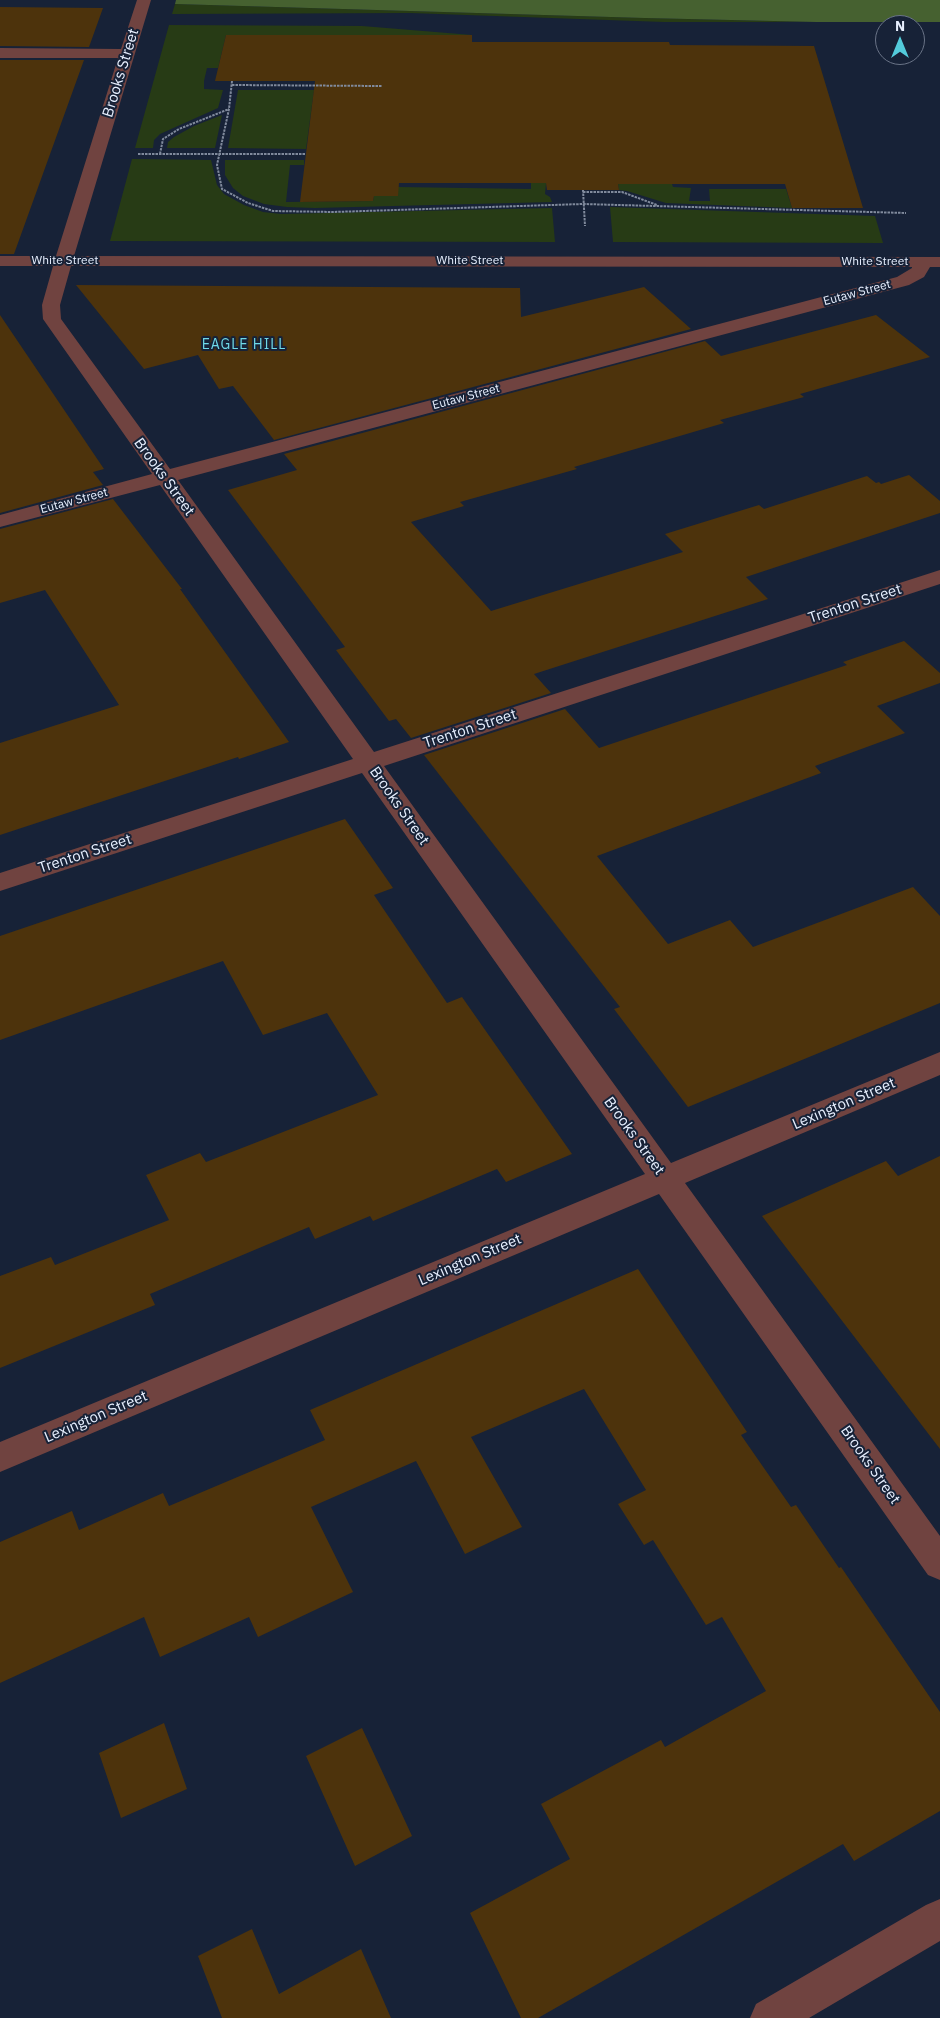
<!DOCTYPE html>
<html>
<head>
<meta charset="utf-8">
<style>
  body { margin:0 }
  #map { position:relative; width:940px; height:2018px; overflow:hidden; background:#172237; font-family:"IBM Plex Sans",sans-serif }
  canvas { display:block }
  .north { position:absolute; left:875px; top:15px; width:50px; height:50px; box-sizing:border-box; background:#172237; border:1px solid #6a7487; border-radius:50%; rotate:0deg; font-size:14px; font-weight:700; line-height:20px; text-align:center; color:#e7effe }
  .north::after { content:''; display:block; margin:auto; width:18px; height:22px; background:#53cbdb; clip-path:polygon(50% 0,100% 100%,50% 72%,0 100%) }
</style>
</head>
<body>
<div id="map">
<canvas width="940" height="2018"></canvas>
<div class="north">N</div>
</div>
<script>
const ctx = document.querySelector('canvas').getContext('2d');
ctx.lineJoin = 'round';
function paint(path, color) { ctx.fillStyle = color; ctx.fill(path, 'evenodd'); }
const toPath = rows => new Path2D(rows.map(r => 'M' + r).join(''));
function trace(path, color, width, dash) { ctx.strokeStyle = color; ctx.lineWidth = width; ctx.lineCap = dash ? 'butt' : 'round'; ctx.setLineDash(dash || []); ctx.stroke(path); }
function write(font, color, halo, rows, align = 'center') {
  ctx.font = font + ' "IBM Plex Sans",sans-serif'; ctx.lineWidth = 4; ctx.setLineDash([]); ctx.textBaseline = 'middle'; ctx.strokeStyle = halo; ctx.fillStyle = color; for (const [text, x, y, turn = 0] of rows) {
    ctx.save(); ctx.translate(x, y); ctx.rotate((+turn || 0) * Math.PI / 180); ctx.textAlign = isNaN(turn) ? turn : align; if (halo) ctx.strokeText(text, 0, 0); ctx.fillText(text, 0, 0); ctx.restore();
  }
}
const green = toPath([
  [175,4,644,18,816,22,664,22,410,13,172,14],
  [169,25,362,26,472,35,226,35,218,68,207,68,204,81,204,89,223,90,218,108,160,134,154,140,153,148,135,148],
  [238,90,314,90,306,149,228,148],
  [222,115,215,148,167,148,168,142,174,137,194,126],
  [132,159,211,160,217,185,224,194,244,205,263,212,281,214,552,208,555,242,110,241],
  [225,160,304,160,304,165,290,165,286,202,373,201,374,196,397,196,398,187,531,189,531,183,546,183,545,194,550,197,552,202,315,208,287,207,264,204,243,196,233,188,225,175],
  [618,184,672,184,673,187,691,188,689,201,710,201,709,189,786,189,792,208,666,203,627,191,619,190],
  [610,207,875,216,883,243,613,242]
]);
const forest = toPath([
  [176,0,940,0,940,22,816,22,644,18,175,4]
]);
const building = toPath([
  [0,7,103,8,89,47,0,46],
  [226,35,472,35,472,42,669,42,670,45,814,46,863,208,792,208,785,184,618,184,619,190,547,190,546,183,399,183,398,196,374,196,373,201,300,202,315,81,215,81],
  [0,60,84,60,14,254,0,254],
  [76,285,520,288,521,317,644,287,691,329,274,440,233,386,219,389,198,355,144,369],
  [0,315,104,469,93,472,103,485,0,513],
  [876,315,930,357,800,394,804,397,720,420,724,423,574,467,577,469,460,502,464,506,411,522,491,611,683,552,665,534,759,505,764,509,867,476,876,483,879,482,881,484,909,475,940,501,940,513,746,577,768,599,534,674,551,693,411,738,396,719,389,721,336,650,345,647,228,490,297,470,284,454,705,341,721,356],
  [113,499,182,589,180,589,289,742,239,759,238,757,0,835,0,743,119,705,45,590,0,603,0,529],
  [904,641,940,673,940,683,877,706,905,733,815,766,821,773,597,856,668,944,730,920,753,947,913,887,940,916,940,1003,688,1107,614,1009,620,1007,424,755,565,709,599,748,847,665,843,662],
  [345,819,393,888,374,895,447,1003,462,997,572,1154,506,1182,497,1169,373,1221,370,1216,315,1239,309,1227,150,1294,155,1305,0,1368,0,1276,51,1257,55,1265,169,1220,146,1175,200,1153,206,1162,378,1095,327,1013,263,1035,223,961,0,1040,0,936],
  [940,1156,940,1449,762,1216,886,1161,898,1176],
  [638,1269,747,1432,741,1435,791,1507,796,1505,839,1568,841,1567,940,1712,940,1811,854,1861,843,1844,538,2018,521,2018,470,1913,570,1859,541,1804,661,1740,665,1747,766,1691,722,1617,706,1625,653,1540,644,1545,618,1504,646,1490,584,1389,471,1437,522,1527,465,1554,416,1461,311,1507,353,1592,258,1637,249,1617,160,1657,144,1617,0,1683,0,1542,72,1511,79,1530,163,1493,169,1506,325,1440,310,1410],
  [164,1723,187,1789,121,1818,99,1753],
  [362,1728,412,1836,355,1866,306,1756],
  [252,1929,279,1994,361,1949,391,2018,222,2018,198,1956]
]);
const path = toPath([
  [232,81,229,109,217,165,222,189,248,203,273,211,333,212,583,204,906,213],
  [232,85,382,86],
  [138,154,305,154],
  [160,154,163,139,179,129,229,109],
  [583,190,585,226],
  [583,192,622,192,657,205]
]);
const minor = toPath([
  [137,0,151,0,74,256,940,257,940,267,930,267,924,277,909,285,178,480,374,752,940,570,940,584,384,766,671,1163,940,1052,940,1075,685,1183,940,1536,940,1580,928,1575,659,1194,0,1472,0,1442,645,1174,362,773,0,891,0,873,353,759,160,485,0,527,0,515,152,474,43,319,42,305,53,266,0,266,0,256,56,256,118,58,0,58,0,48,121,49,137,0],
  [71,266,912,267,912,268,897,277,170,469,61,319,60,305,71,266],
  [940,1899,940,1941,809,2018,750,2018,756,2004,926,1905,940,1899]
]);
const farStreetnames = [
  ["White Street",65,261],
  ["White Street",470,261],
  ["White Street",875,262],
  ["Eutaw Street",857,293,-15],
  ["Eutaw Street",466,397,-15],
  ["Eutaw Street",74,501,-15]
];
const farNeighbourhoodnames = [
  ["EAGLE HILL",244,345]
];
const streetNames = [
  ["Brooks Street",121,73,-73],
  ["Brooks Street",164,477,54],
  ["Trenton Street",855,604,-18],
  ["Trenton Street",470,729,-18],
  ["Brooks Street",399,806,55],
  ["Trenton Street",85,854,-18],
  ["Lexington Street",844,1104,-23],
  ["Brooks Street",634,1136,54],
  ["Lexington Street",470,1260,-23],
  ["Lexington Street",96,1417,-23],
  ["Brooks Street",870,1465,55]
];
paint(green, '#273b15');
paint(forest, '#466130');
paint(building, '#4d330c');
trace(path, '#808a9c', 2, [2.5, 1]);
paint(minor, '#704340');
write('12px', '#e7effe', '#172237', farStreetnames);
ctx.letterSpacing = '1px';
write('14px', '#6fd9e8', '#172237', farNeighbourhoodnames);
ctx.letterSpacing = '0px';
write('15px', '#e7effe', '#172237', streetNames);
</script>
</body>
</html>
